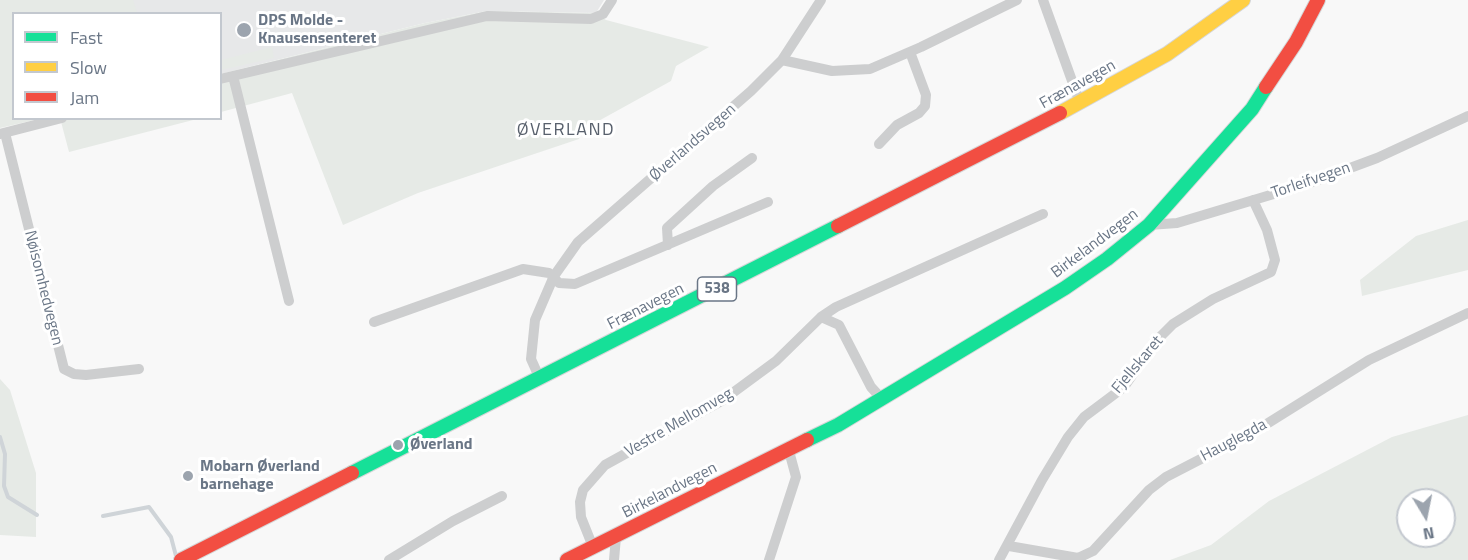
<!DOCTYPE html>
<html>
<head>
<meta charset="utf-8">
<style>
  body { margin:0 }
  #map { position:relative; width:1468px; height:560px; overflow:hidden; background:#f8f8f8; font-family:"Titillium Web",sans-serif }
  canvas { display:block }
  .legend { position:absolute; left:12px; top:12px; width:210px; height:108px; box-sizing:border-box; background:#fff; border:2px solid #c3c8cf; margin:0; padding:8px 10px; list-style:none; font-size:18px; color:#6a7686 }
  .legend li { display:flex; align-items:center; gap:12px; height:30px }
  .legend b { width:30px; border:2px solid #c3c8cf }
  .north { position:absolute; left:1396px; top:488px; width:60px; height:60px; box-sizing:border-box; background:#fff; border:2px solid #c3c8cf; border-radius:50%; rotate:170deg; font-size:16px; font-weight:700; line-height:24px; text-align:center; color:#6a7686 }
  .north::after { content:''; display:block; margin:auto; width:21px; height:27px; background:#9ca4ae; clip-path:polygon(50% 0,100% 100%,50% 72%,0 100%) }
</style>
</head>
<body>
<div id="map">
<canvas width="1468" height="560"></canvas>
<ul class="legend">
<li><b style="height:8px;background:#16e098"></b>Fast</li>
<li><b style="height:8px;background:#ffcf43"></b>Slow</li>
<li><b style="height:8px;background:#f24e42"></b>Jam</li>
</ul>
<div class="north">N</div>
</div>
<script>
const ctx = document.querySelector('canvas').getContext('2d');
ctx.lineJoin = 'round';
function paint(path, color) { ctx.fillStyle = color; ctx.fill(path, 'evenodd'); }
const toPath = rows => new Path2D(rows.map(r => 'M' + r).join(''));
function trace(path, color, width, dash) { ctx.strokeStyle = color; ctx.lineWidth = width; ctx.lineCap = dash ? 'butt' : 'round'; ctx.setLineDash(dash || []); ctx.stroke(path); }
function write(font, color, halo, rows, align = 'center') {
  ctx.font = font + ' "Titillium Web",sans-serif'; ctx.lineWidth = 6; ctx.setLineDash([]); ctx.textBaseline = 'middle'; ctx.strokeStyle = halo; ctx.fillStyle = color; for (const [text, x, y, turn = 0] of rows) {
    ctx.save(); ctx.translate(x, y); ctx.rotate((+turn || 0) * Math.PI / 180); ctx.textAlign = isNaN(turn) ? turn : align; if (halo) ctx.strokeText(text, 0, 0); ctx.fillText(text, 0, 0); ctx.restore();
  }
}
const built = toPath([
  [107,0,604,0,596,13,487,11,425,23,221,74,220,14,111,13]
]);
const green = toPath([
  [0,0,133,0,137,13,14,14,14,118,39,119,0,128],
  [487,11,596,13,606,20,709,47,676,66,671,81,584,129,579,139,418,193,343,225,292,93,221,112,221,74,425,23],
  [272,47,274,58,221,70,221,60],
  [60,118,197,119,69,152],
  [1468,220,1468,270,1362,296,1360,280,1416,236],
  [0,379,10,390,36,473,36,537,0,535],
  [1468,415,1468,560,1170,560,1211,545,1269,501,1392,437],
  [1408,500,1444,500,1444,536,1408,536]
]);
const stream = toPath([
  [0,437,5,454,4,486,8,497,37,515],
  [103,516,149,507,171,537,176,556]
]);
const street = toPath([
  [1043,0,1080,103],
  [782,60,832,71,870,69,921,47,1017,0],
  [233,76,289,301],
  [220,79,487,16,591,19,603,14,612,0],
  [5,133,64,369,74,374,86,375,139,369],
  [0,134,62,118],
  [879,144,897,125,919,113,925,106,926,95,910,52],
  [1149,225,1177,223,1307,184,1377,158,1468,116],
  [668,245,667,228,713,186,752,158],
  [821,317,839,325,871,387,882,399],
  [374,322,523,269,549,273,559,283,575,284,768,202],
  [540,379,531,359,535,320,554,276,578,242,751,91,782,60,821,0],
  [1009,546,1078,558,1093,551,1149,490,1166,477,1257,430,1369,360,1468,313],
  [593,547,581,517,580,502,583,490,605,465,723,400,776,361,821,317,836,307,1043,214],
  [389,560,453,521,502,496],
  [614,560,616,537],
  [769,560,796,477,789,451],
  [999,560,1042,480,1068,437,1084,417,1124,387,1157,340,1173,324,1213,299,1271,272,1275,260,1267,230,1253,200]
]);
const fast = toPath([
  [807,440,838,425,1065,288,1107,259,1149,225,1252,109,1266,87],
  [352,473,838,226]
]);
const slow = toPath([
  [1060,113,1167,54,1243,0]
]);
const jam = toPath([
  [1266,87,1296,42,1318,0],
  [838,226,1060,113],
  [181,560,352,473],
  [567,560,807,440]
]);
const markers = [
  [244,30,8,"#9ca4ae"],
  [398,445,6,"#9ca4ae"],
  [188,476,6,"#9ca4ae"]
];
const shields = [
  [717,289,39]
];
const shieldNames = [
  ["538",717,289]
];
const poiNames = [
  ["DPS Molde -",258,21],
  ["Knausensenteret",258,39],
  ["Øverland",410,445],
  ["Mobarn Øverland",200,467],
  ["barnehage",200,485]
];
const streetNames = [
  ["Frænavegen",1078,85,-29],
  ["Øverlandsvegen",693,143,-41],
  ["Torleifvegen",1311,181,-19],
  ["Birkelandvegen",1095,244,-37],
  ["Nøisomhedvegen",43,288,76],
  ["Frænavegen",646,307,-27],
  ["Fjellskaret",1138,365,-50],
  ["Vestre Mellomveg",679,423,-30],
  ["Hauglegda",1234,441,-28],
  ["Birkelandvegen",670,491,-27]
];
const neighbourhoodNames = [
  ["ØVERLAND",566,131]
];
paint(built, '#e7e8e9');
paint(green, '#e6eae6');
trace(stream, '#cfd4d8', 4);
trace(fast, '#d5d6d7', 16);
trace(slow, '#d5d6d7', 16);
trace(jam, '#d5d6d7', 16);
trace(street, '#cdcecf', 10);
trace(fast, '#16e098', 14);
trace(slow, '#ffcf43', 14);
trace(jam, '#f24e42', 14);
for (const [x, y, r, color] of markers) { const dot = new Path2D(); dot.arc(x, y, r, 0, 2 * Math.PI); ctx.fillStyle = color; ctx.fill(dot); trace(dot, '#fff', 2); }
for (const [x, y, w] of shields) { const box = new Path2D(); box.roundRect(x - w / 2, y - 12, w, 24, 4.5); ctx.fillStyle = '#fff'; ctx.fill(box); trace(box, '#6a7686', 1.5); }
write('bold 15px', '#6a7686', null, shieldNames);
write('bold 16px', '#6a7686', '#fff', poiNames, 'left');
write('16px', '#6a7686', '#fff', streetNames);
ctx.letterSpacing = '1.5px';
write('18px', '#58606c', '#fff', neighbourhoodNames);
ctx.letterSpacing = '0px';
</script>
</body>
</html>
